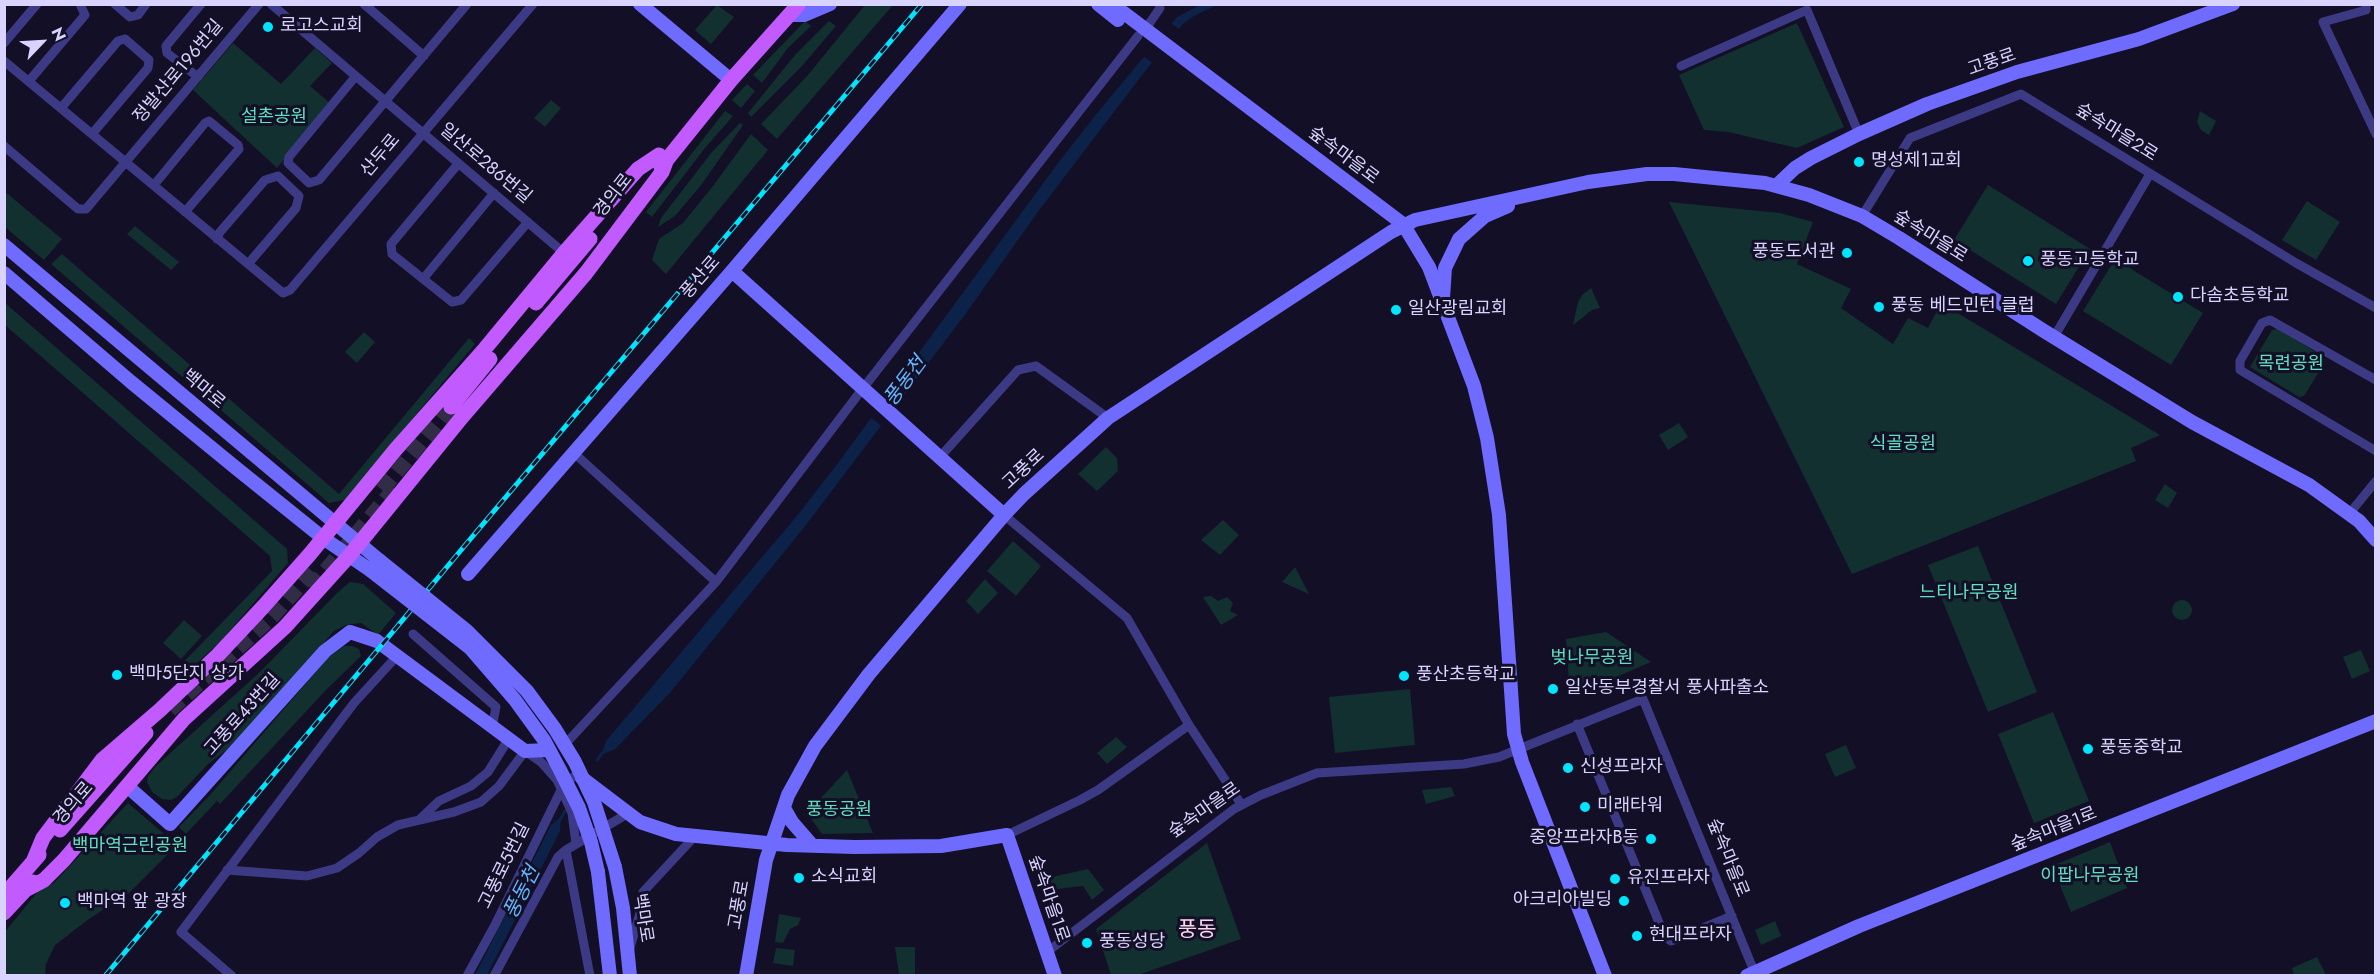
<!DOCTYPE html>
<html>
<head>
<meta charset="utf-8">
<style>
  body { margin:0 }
  #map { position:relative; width:2380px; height:980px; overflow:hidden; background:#130f26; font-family:Jost,sans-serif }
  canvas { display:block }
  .frame { position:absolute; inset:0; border:6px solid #d9d4ff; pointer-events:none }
  .north { position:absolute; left:12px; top:12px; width:60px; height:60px; -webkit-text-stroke:4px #130f26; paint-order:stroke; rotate:65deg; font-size:16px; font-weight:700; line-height:24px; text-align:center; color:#d9d4ff }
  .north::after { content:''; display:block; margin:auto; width:21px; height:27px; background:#d9d4ff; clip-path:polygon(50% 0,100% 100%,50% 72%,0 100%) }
</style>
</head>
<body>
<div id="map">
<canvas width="2380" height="980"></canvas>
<div class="frame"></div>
<div class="north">N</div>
</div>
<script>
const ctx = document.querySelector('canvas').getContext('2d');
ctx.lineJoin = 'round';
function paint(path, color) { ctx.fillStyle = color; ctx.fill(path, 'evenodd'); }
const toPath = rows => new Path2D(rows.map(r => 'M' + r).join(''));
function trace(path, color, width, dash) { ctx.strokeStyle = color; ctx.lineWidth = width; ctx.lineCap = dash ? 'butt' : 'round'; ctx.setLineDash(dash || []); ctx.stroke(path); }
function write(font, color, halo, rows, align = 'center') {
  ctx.font = font + ' Jost,"Noto Sans KR",sans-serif'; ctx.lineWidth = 6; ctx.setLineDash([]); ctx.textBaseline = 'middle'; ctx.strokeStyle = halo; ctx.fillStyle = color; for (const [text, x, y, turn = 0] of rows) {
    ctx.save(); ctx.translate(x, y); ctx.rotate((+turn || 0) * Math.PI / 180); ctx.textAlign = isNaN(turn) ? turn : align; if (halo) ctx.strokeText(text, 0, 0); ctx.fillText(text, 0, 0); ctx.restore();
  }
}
const green = toPath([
  [717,5,734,17,711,44,695,30],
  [865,5,893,5,777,139,761,124,808,75],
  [805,21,811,26,788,48,762,83,753,75],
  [829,21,836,26,802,66,751,117,748,113,795,55],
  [1797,23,1844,127,1797,148,1728,132,1704,130,1679,75],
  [233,43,281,84,315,48,332,63,310,86,331,104,277,168,193,90],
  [747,84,755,91,741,108,732,100],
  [551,100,561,108,545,127,534,118],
  [725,111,733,116,705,148,652,217,646,212],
  [2200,111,2216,121,2209,135,2201,130,2197,122],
  [740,123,743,125,702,184,675,216,658,227,661,218,712,152],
  [751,134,768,150,666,274,652,260,659,239,683,223,713,186],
  [1988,185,2090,249,2056,304,1954,240],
  [4,191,62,239,44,260,5,227],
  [2307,201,2340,222,2316,260,2282,240],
  [1669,202,1780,213,1813,222,1797,264,1851,289,1841,308,1893,344,1908,318,1928,328,1941,303,2160,435,2131,448,2136,461,1852,574],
  [135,226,179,262,171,270,127,234],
  [62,254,339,494,469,338,475,344,345,500,329,503,51,264],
  [2115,259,2203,313,2171,365,2083,311],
  [1591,288,1600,308,1592,310,1573,325,1578,302,1583,294],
  [4,302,287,549,288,563,221,641,176,682,170,676,272,571,270,556,5,325],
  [2278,329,2324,357,2325,362,2304,396,2299,397,2250,367,2272,330],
  [364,332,375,342,357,363,345,352],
  [1679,423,1688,437,1668,450,1659,435],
  [1106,447,1117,458,1118,471,1097,491,1078,474],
  [2165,484,2177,493,2168,508,2155,500],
  [1223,520,1239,535,1220,555,1201,540],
  [1013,541,1041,566,1016,596,987,571],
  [1978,546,2037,692,1988,712,1928,565],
  [1295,567,1309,594,1282,582],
  [985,579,998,593,978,614,966,601],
  [350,582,363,584,396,613,378,635,361,623,346,625,334,631,236,743,208,764,177,797,171,800,162,799,152,792,147,782,148,776,156,766,260,672,338,592],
  [1211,596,1218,601,1227,597,1233,603,1230,611,1238,615,1221,625,1203,597],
  '2172 610a10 10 0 1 1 20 0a10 10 0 1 1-20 0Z',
  [184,620,202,636,181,659,163,643],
  [1606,632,1651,662,1570,697,1566,639],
  [344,646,352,646,359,649,361,656,325,691,220,804,217,801,186,834,179,827,210,795,328,658],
  [2361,650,2370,671,2352,679,2343,657],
  [1410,689,1415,745,1335,753,1329,697],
  [2053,712,2089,801,2034,823,1998,734],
  [1116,737,1127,747,1107,764,1097,753],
  [1846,745,1856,768,1835,777,1825,754],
  [847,770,873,833,822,834,807,813],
  [1451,787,1455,796,1426,804,1422,790],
  [128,803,177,845,130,892,89,919,55,945,46,964,45,975,5,975,4,933,39,890,54,883],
  [2110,842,2127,888,2071,912,2052,866],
  [1207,843,1241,939,1138,975,1111,975,1096,929],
  [1088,869,1104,890,1092,900,1083,886,1048,890,1043,879],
  [779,914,801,918,798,925,790,929,783,943,775,942],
  [1775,921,1781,936,1761,945,1755,930],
  [895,947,915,947,915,974,899,974],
  [776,948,795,950,793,966,773,963],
  [2317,957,2326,975,2294,975,2292,968]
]);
const water = toPath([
  [1200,5,1217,5,1194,16,1183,24,1146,70,1040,209,964,316,806,525,669,694,615,749,601,755,606,741,796,517,838,463,1058,163,1098,112,1177,17],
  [561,817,560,831,487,975,475,975,551,825]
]);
const pier = toPath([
  [1169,22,1182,31,1154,64,1142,55],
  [886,392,901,405,884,428,869,416]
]);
const stream = toPath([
  [597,760,602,753],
  [560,820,565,811]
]);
const primaryTunnel = toPath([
  [382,490,451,407],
  [311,588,398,484],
  [170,710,272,617,314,570]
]);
const street = toPath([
  [115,4,130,17,138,15,146,4],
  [271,4,564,253],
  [364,4,424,56],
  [2366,4,2366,10,2323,22,2376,134],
  [1149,24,1160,8,1159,4],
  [4,43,37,4],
  [4,61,283,293,290,290,533,4],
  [1681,66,1807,10,1859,134],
  [198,77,167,53,166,46,201,4],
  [355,77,289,157,288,163,309,183,319,180,467,4],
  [29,81,85,15,80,4],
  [61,108,118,41,125,39,149,60,148,68,92,134],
  [4,146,78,209,86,209,259,4],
  [458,164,391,244,392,254,452,302,461,300,528,222],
  [154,185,205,123,209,121,238,145,239,149,185,212],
  [1862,216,1910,138,2021,94,2296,263,2376,308],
  [217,239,220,232,265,180,278,176,299,196,296,208,248,264],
  [423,279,494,193],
  [2054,337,2150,174],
  [2376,380,2270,320,2262,323,2240,361,2240,370,2376,451],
  [574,453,716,582],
  [940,457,1018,370,1036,366,1108,418],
  [2349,514,2376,481],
  [1004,515,1127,618,1189,725],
  [413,634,496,707,492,728],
  [1577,724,1665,937,1671,941,1732,916],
  [569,740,716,582,857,396,1138,36],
  [420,819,439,801,471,786,488,772,508,740],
  [1007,835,1080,800,1098,790,1189,725,1241,804],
  [566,850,590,976],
  [227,870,307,876,337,868,359,853,377,837,398,825,454,812,481,802,499,786,525,751,541,762,557,780,572,813,576,844],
  [630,948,640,913,643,892,695,836],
  [1047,952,1234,809,1261,795,1317,773,1464,764,1499,757,1643,699,1756,976],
  [232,976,181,932,354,703,397,656],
  [467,976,495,925,564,784,577,774],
  [494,976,558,857,566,850,627,814]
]);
const secondary = toPath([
  [640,4,731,80],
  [1098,4,1118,20],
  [1112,4,1403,224,1429,267,1474,386,1487,438,1499,515,1514,734,1522,762,1605,976],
  [790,15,804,15,830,4],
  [1776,186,1795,168,1811,158,1859,134,1927,104,2017,72,2139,39,2233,4],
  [4,245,379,560],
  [732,271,1004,515],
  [4,273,131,382,236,468,323,538,370,570],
  [1443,298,1445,268,1459,239,1485,216,1508,206],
  [468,574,732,271,960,4],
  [582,778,640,822,676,834,787,845,854,847,941,846,1007,835,1055,976],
  [127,786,170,824,325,651,350,632,377,641,525,751,548,750],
  [784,808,792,822,812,845],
  [615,867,623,908,630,976],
  [598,872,610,976],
  [746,976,766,860,788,795,815,746,869,674,1004,515,1024,494,1108,418,1391,232,1415,220,1588,182,1647,174,1674,174,1765,183,1809,195,1862,216,1899,238,2044,331,2192,422,2309,485,2359,521,2376,540],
  [1747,976,1859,926,2376,721]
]);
const primary = toPath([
  [661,167,731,80,799,4],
  [536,303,590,239],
  [451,407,490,359],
  [60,830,146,733],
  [33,862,43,838,102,760,160,710,218,655,263,607,310,554,396,449,483,351,564,253,638,169,659,155],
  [27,889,44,880,64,860,184,719,285,627,349,556,462,417,586,273,662,172,667,159],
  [4,895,39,855],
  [4,913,33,882]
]);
const rail = toPath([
  [105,976,467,543,922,4]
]);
const secondaryBridge = toPath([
  [379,560,467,631,527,691,555,729,575,762,594,802,615,867],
  [370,570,470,648,515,700,544,740,560,770,579,808,591,842,598,872]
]);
const markers = [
  [268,27,6,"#00e5ff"],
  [1859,162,6,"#00e5ff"],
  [1847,253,6,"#00e5ff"],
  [2028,261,6,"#00e5ff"],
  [2178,297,6,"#00e5ff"],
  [1879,307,6,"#00e5ff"],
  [1396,310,6,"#00e5ff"],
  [117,675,6,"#00e5ff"],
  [1404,676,6,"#00e5ff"],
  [1553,689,6,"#00e5ff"],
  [2088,749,6,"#00e5ff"],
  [1568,768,6,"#00e5ff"],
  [1585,807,6,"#00e5ff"],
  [1651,839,6,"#00e5ff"],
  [799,878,6,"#00e5ff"],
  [1615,879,6,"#00e5ff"],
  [1624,901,6,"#00e5ff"],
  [65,903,6,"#00e5ff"],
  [1637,936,6,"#00e5ff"],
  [1087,943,6,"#00e5ff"]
];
const poiNames = [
  ["로고스교회",280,27],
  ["명성제1교회",1871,162],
  ["풍동도서관",1835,253,"right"],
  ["풍동고등학교",2040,261],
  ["다솜초등학교",2190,297],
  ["풍동 베드민턴 클럽",1891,307],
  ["일산광림교회",1408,310],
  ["백마5단지 상가",129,675],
  ["풍산초등학교",1416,676],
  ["일산동부경찰서 풍사파출소",1565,689],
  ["풍동중학교",2100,749],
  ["신성프라자",1580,768],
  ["미래타워",1597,807],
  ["중앙프라자B동",1639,839,"right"],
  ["소식교회",811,878],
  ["유진프라자",1627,879],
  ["아크리아빌딩",1612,901,"right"],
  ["백마역 앞 광장",77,903],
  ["현대프라자",1649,936],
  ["풍동성당",1099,943]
];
const streetNames = [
  ["고풍로",1992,63,-19],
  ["정발산로196번길",179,72,-50],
  ["숲속마을2로",2116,133,32],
  ["산두로",381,156,-50],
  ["숲속마을로",1343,156,37],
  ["일산로286번길",485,164,40],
  ["경의로",614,196,-52],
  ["숲속마을로",1930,237,32],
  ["풍산로",701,278,-49],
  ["백마로",203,390,40],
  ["고풍로",1024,470,-43],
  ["고풍로43번길",243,715,-48],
  ["경의로",74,804,-49],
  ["숲속마을로",1205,811,-35],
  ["숲속마을1로",2054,830,-22],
  ["숲속마을로",1727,858,68],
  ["고풍로5번길",505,866,-64],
  ["숲속마을1로",1048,899,71],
  ["고풍로",740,905,-80],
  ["백마로",642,918,81]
];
const parkNames = [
  ["설촌공원",274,118],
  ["목련공원",2291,365],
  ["식골공원",1903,445],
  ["느티나무공원",1969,594],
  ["벚나무공원",1592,659],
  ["풍동공원",839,811],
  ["백마역근린공원",130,847],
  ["이팝나무공원",2090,877]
];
const waterNames = [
  ["풍동천",906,382,-53],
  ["풍동천",523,893,-63]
];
const quarterNames = [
  ["풍동",1197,931]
];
paint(green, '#12302f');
paint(water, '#0c2248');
paint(pier, '#130f26');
trace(stream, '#0c2248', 3);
trace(primaryTunnel, '#312d47', 15, [15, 8]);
trace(street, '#3d3a85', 9);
trace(secondary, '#6f6bff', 14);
trace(primary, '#c25bff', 15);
trace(rail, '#00e5ff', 5);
trace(rail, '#130f26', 3, [9]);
trace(secondaryBridge, '#6f6bff', 14);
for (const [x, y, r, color] of markers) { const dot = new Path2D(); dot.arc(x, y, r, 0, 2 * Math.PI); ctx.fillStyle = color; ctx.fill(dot); trace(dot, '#130f26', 2); }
write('18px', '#d9d4ff', '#130f26', poiNames, 'left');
write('18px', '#d9d4ff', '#130f26', streetNames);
write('18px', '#5fe0c0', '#130f26', parkNames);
write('italic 20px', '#62b6ff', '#130f26', waterNames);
write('21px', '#ffd6f0', '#130f26', quarterNames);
</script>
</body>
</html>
